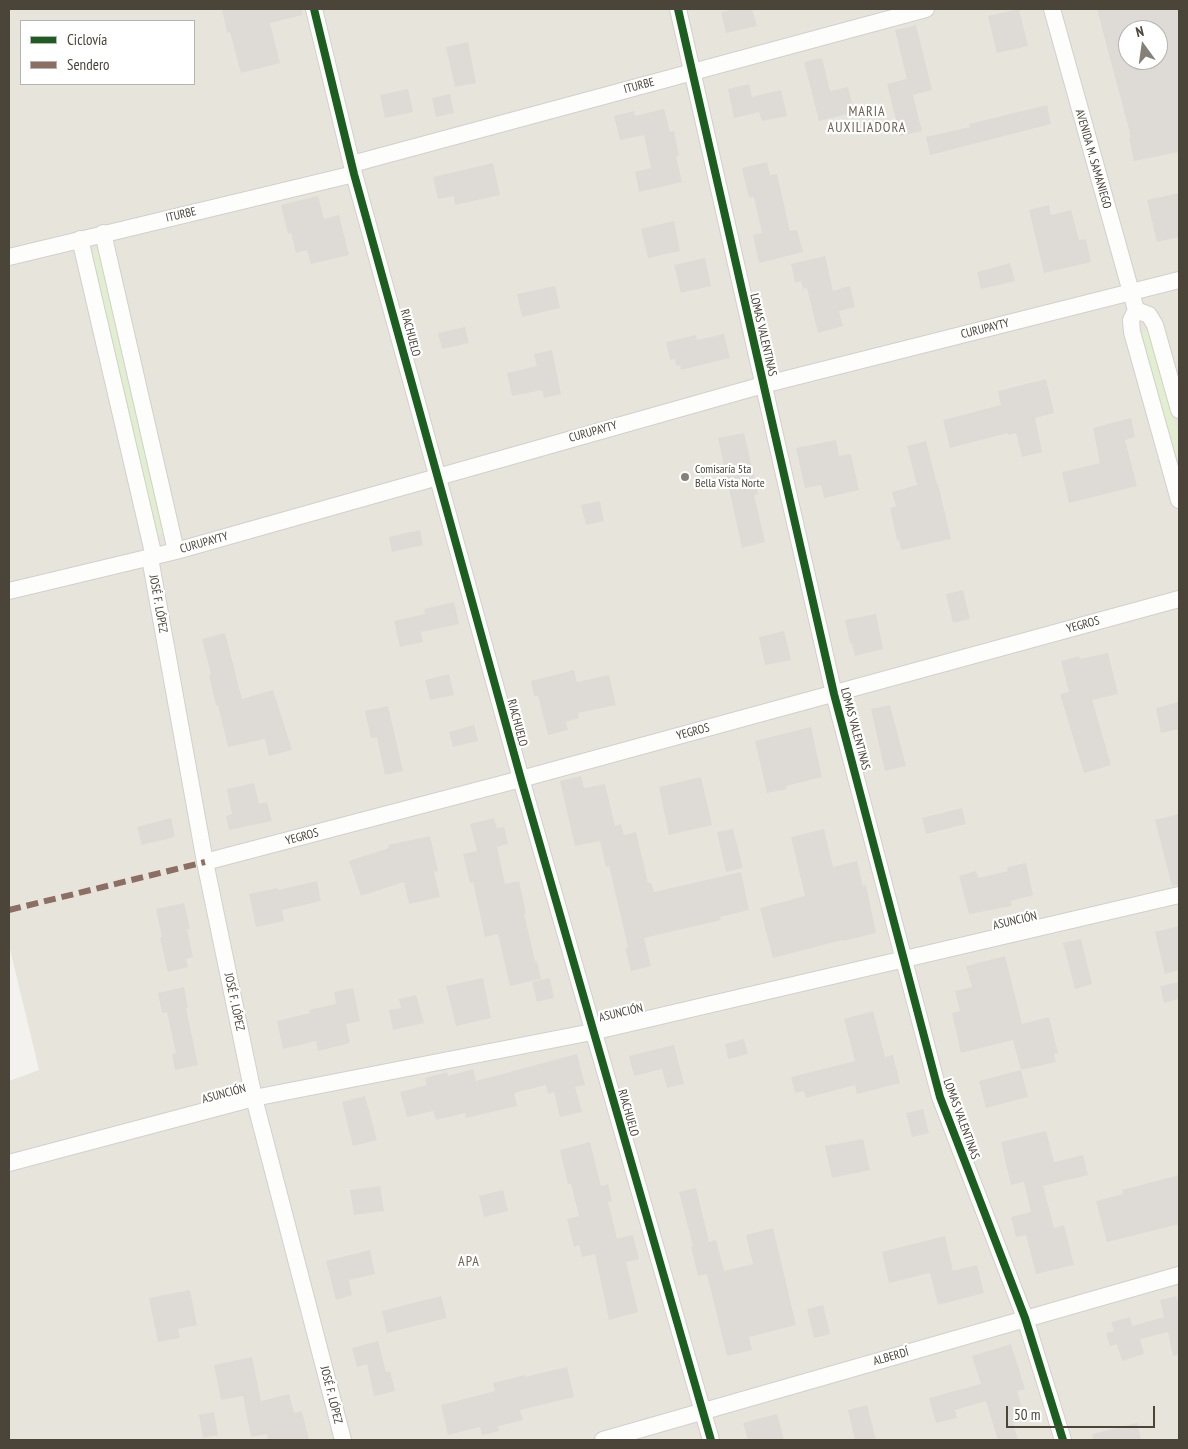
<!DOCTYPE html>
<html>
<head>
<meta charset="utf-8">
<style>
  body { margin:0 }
  #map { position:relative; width:1188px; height:1449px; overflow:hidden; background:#f4f2ee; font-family:"PT Sans Narrow",sans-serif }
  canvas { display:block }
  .frame { position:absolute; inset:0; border:10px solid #4b4439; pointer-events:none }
  .legend { position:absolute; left:20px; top:20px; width:175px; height:65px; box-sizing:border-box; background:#fff; border:1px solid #b7b4b0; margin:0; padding:6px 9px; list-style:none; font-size:15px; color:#4b4439 }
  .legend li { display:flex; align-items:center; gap:10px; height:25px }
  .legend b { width:25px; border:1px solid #b7b4b0 }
  .north { position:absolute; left:1118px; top:20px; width:50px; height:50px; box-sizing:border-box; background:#fff; border:1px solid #b7b4b0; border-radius:50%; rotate:346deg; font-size:14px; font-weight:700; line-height:20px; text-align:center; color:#4b4439 }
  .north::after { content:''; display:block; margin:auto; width:18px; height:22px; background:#868178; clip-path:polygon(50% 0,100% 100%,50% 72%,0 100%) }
  .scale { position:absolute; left:1006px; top:1406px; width:149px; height:22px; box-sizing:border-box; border:2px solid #4b4439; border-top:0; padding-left:6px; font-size:15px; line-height:18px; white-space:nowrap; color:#4b4439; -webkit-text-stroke:4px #fff; paint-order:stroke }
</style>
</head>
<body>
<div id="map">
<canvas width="1188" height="1449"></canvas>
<div class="frame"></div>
<ul class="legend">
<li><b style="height:6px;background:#1b5e20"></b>Ciclovía</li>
<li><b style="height:6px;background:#8d6e63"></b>Sendero</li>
</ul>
<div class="north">N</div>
<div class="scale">50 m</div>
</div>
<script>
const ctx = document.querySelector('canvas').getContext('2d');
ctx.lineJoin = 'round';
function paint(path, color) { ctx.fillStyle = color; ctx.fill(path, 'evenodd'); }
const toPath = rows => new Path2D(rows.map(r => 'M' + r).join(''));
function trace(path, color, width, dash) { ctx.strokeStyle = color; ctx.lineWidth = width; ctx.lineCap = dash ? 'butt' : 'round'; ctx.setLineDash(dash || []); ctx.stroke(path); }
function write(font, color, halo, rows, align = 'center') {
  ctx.font = font + ' "PT Sans Narrow",sans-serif'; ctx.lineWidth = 4.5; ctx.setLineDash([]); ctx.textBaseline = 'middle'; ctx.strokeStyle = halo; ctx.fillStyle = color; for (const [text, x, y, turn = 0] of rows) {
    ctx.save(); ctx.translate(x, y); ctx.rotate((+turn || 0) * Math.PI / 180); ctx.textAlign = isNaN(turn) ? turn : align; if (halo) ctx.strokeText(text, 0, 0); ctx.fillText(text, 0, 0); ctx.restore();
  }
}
const residential = toPath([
  [9,9,1179,9,1179,1440,9,1440,9,1081,39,1070,9,945],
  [21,21,194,21,194,84,21,84],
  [1128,30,1158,30,1158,60,1128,60]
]);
const green = toPath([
  [95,249,99,251,164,532,159,536,156,534,92,253],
  [1148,330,1179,436,1179,467,1142,334,1144,331]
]);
const building = toPath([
  [222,9,302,9,302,15,270,23,280,63,241,73,230,32,227,33],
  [735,9,752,9,757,26,726,33,721,12],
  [1019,9,1028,46,997,53,988,16],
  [1097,9,1179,9,1179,152,1134,161,1129,138,1131,137],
  [1128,30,1158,30,1158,60,1128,60],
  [916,25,932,90,913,95,922,131,900,136,887,84,907,79,895,30],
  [468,42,476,83,455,87,446,47],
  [822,58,830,91,848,87,854,112,819,121,804,62],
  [749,84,752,97,781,90,787,116,762,121,759,112,734,118,728,89],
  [408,89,413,112,385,118,380,95],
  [450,94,454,113,436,117,432,98],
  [1047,105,1051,124,930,155,926,137,970,127,969,124],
  [664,109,670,132,674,131,679,156,676,156,682,182,639,192,635,172,651,168,644,135,620,140,614,116,634,111,635,116],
  [767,162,770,175,777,174,790,231,797,230,803,252,759,263,753,235,762,233,754,197,749,198,742,168],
  [493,163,500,195,455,205,454,196,438,199,433,177],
  [1179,193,1179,237,1157,242,1147,200],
  [318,196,324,219,339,215,349,255,311,264,307,250,296,253,291,233,288,234,281,205],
  [1049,205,1051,215,1071,210,1079,240,1086,239,1091,262,1044,273,1029,210],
  [674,221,680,251,648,258,641,229],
  [825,256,833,291,850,286,855,307,839,311,843,326,818,333,807,288,803,289,801,281,795,283,791,264],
  [705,258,711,286,681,293,674,265],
  [1010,263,1015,281,981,289,977,272],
  [555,286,560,308,522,317,517,294],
  [465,327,469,343,442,349,438,333],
  [724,334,730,358,681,370,680,365,676,366,675,359,670,360,666,342,696,335,697,340],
  [552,350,561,394,544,398,542,390,512,396,507,373,537,366,534,354],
  [1046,379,1054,413,1035,418,1042,452,1022,457,1016,433,1008,435,1008,433,950,448,943,420,1001,405,998,391],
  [1131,418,1135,437,1125,440,1137,486,1069,503,1062,472,1100,463,1093,428],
  [744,433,758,494,754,495,765,542,742,548,718,438],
  [836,440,839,456,851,454,859,490,824,498,821,485,805,488,796,448],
  [926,441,937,484,938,484,951,539,901,550,899,540,897,540,890,508,896,506,892,492,917,485,907,446],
  [600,501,604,521,586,525,581,505],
  [420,530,423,545,392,552,389,537],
  [963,590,970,619,953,623,946,594],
  [454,602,459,624,421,632,423,642,400,647,394,621,425,614,424,609],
  [876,614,883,649,855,656,852,643,850,643,845,620],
  [784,631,791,660,765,665,759,637],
  [225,633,242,699,273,690,292,750,269,756,265,739,228,747,218,705,216,706,209,675,211,674,202,639],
  [1108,653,1118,694,1092,700,1111,765,1084,773,1060,694,1069,692,1061,661,1079,656,1080,659],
  [574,670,577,682,609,675,616,705,578,713,579,718,566,722,568,730,548,735,538,696,534,696,531,681],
  [449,674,454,695,430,700,425,680],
  [1179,702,1179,729,1161,733,1156,708],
  [890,705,906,766,885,771,871,709],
  [388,706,403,771,385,775,377,737,371,738,365,711],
  [474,725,478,741,453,747,449,732],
  [811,727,822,777,786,786,787,789,767,793,755,741],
  [581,776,584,788,605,784,615,826,621,824,624,835,636,832,648,883,651,883,654,892,741,872,749,910,720,917,721,920,644,938,651,966,631,971,625,948,628,947,609,866,606,867,600,841,575,846,560,781],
  [701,777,712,825,669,835,659,787],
  [254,783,259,804,267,802,272,821,229,830,226,816,232,814,227,789],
  [962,808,966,824,926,834,922,818],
  [1179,814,1179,885,1172,886,1155,820],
  [171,818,175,837,142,845,137,827],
  [494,818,497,828,504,827,508,844,497,847,505,884,519,881,526,913,524,914,535,961,537,961,541,979,510,986,498,934,485,937,473,882,470,883,463,854,477,851,470,824],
  [733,829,743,868,726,872,717,832],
  [824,829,833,867,857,861,863,886,866,885,876,933,843,941,842,940,773,958,760,908,805,896,791,837],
  [430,836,438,871,434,872,440,897,409,904,404,882,361,896,349,861,389,848,388,845],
  [1026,863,1033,895,1011,901,1012,906,969,914,959,876,976,871,978,878,1008,871,1007,867],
  [317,881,321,901,282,910,284,921,256,927,249,894,277,888,278,890],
  [184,903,190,929,187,929,193,957,186,959,188,967,168,972,160,938,162,937,156,909],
  [1179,926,1179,970,1165,974,1155,932],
  [1081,939,1092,984,1075,989,1063,943],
  [1005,956,1022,1024,1049,1017,1058,1053,1054,1054,1056,1062,1021,1070,1013,1040,961,1053,952,1013,960,1011,955,991,972,987,966,966],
  [483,978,491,1018,456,1026,446,986],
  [550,978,554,998,537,1002,532,982],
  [1179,982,1179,999,1164,1003,1160,986],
  [184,987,188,1008,186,1008,198,1065,175,1070,172,1054,176,1053,167,1012,162,1013,158,993],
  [353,988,360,1021,346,1024,350,1043,318,1051,316,1041,283,1049,277,1021,310,1013,309,1010,336,1004,334,992],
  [416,995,424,1023,393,1030,389,1010,401,1008,399,999],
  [873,1011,885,1057,893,1055,900,1083,857,1094,855,1085,806,1098,804,1091,795,1093,791,1077,855,1061,844,1019],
  [744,1039,748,1054,728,1059,725,1044],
  [674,1045,684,1084,667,1088,662,1069,634,1076,629,1056],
  [577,1054,585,1085,575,1087,582,1112,560,1117,554,1092,548,1094,546,1085,514,1093,517,1106,466,1118,465,1113,436,1120,433,1111,407,1117,400,1092,427,1085,425,1078,447,1072,448,1076,473,1069,476,1081],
  [1021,1070,1028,1097,986,1108,979,1081],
  [365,1096,377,1140,353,1146,342,1102],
  [923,1109,929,1133,912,1137,906,1113],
  [1046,1131,1054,1162,1083,1155,1088,1175,1043,1186,1054,1228,1064,1225,1074,1265,1036,1274,1026,1235,1016,1237,1011,1217,1031,1212,1024,1182,1011,1185,1001,1142],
  [863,1139,870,1170,832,1178,825,1146],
  [590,1142,601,1186,608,1184,612,1201,608,1202,617,1239,633,1235,639,1259,626,1262,638,1312,609,1320,595,1254,582,1257,579,1245,574,1247,567,1219,579,1216,571,1184,568,1184,560,1150],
  [1179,1175,1179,1224,1107,1242,1096,1201,1123,1194,1122,1190],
  [380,1186,384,1211,354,1215,350,1190],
  [696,1188,709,1242,716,1240,724,1271,753,1264,746,1235,773,1228,796,1325,749,1337,752,1350,727,1356,707,1274,698,1276,691,1246,693,1246,679,1192],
  [503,1190,508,1211,484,1217,479,1196],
  [945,1236,953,1271,977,1265,984,1293,938,1305,930,1273,889,1283,882,1252],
  [370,1250,375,1274,349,1280,352,1295,336,1300,326,1261],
  [190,1290,197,1325,178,1329,180,1338,158,1342,149,1298],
  [441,1296,447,1318,387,1333,382,1311],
  [1176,1296,1179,1307,1179,1355,1173,1356,1168,1332,1140,1339,1144,1354,1122,1361,1117,1344,1110,1346,1106,1333,1114,1331,1111,1322,1130,1317,1132,1326,1164,1317,1160,1300],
  [823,1305,830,1334,814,1338,807,1309],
  [378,1341,386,1372,390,1371,395,1391,374,1396,367,1364,357,1367,352,1348],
  [1011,1344,1025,1389,1017,1391,1025,1419,1013,1423,1018,1440,998,1440,986,1401,955,1410,957,1418,936,1423,929,1398,981,1384,972,1356],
  [252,1357,261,1401,289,1394,294,1413,302,1411,309,1440,268,1440,267,1434,251,1437,243,1396,221,1400,214,1365],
  [567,1367,574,1397,520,1410,523,1420,498,1426,499,1431,482,1435,480,1427,448,1435,441,1405,495,1391,493,1383,525,1375,525,1377],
  [867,1405,876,1440,855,1440,848,1410],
  [214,1412,218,1435,203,1438,199,1415],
  [777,1414,784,1440,748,1440,743,1423],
  [1137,1423,1141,1440,1093,1440,1092,1434]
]);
const minor = toPath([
  [314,9,354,174,521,779,711,1440],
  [678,9,834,694,940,1097,1025,1318,1063,1440],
  [1052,9,1136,310,1131,320,1132,332,1179,500],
  [352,164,926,9],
  [103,233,176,551],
  [80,239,154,557],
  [9,257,354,174],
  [1136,310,1149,315,1155,325,1179,410],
  [150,558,205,862,254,1098,343,1440],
  [9,591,176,551,763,385,1179,280],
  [205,862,521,779,1179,599],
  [9,1163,254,1098,592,1032,1179,895],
  [603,1440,1179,1275]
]);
const quiet = toPath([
  [9,910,205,862]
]);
const cycleway = toPath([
  [314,9,354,174,521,779,711,1440],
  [678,9,834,694,940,1097,1025,1318,1063,1440]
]);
const markers = [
  [685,477,5,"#868178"]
];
const streetNames = [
  ["ITURBE",639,86,-15],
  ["AVENIDA M. SAMANIEGO",1093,159,74],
  ["ITURBE",181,215,-13],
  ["CURUPAYTY",985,329,-14],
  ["RIACHUELO",410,333,75],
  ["LOMAS VALENTINAS",763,335,77],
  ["CURUPAYTY",593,432,-16],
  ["CURUPAYTY",204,543,-16],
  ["JOSÉ F. LÓPEZ",158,604,80],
  ["YEGROS",1083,625,-15],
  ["RIACHUELO",517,723,75],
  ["LOMAS VALENTINAS",855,729,75],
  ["YEGROS",693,732,-15],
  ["YEGROS",302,837,-15],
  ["ASUNCIÓN",1015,921,-13],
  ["JOSÉ F. LÓPEZ",234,1002,78],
  ["ASUNCIÓN",621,1013,-13],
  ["ASUNCIÓN",224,1094,-15],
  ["RIACHUELO",628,1113,74],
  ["LOMAS VALENTINAS",961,1119,70],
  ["ALBERDÍ",891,1357,-16],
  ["JOSÉ F. LÓPEZ",331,1395,76]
];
const poiNames = [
  ["Comisaría 5ta",695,470],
  ["Bella Vista Norte",695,484]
];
const neighbourhoodNames = [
  ["MARIA",867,112],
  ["AUXILIADORA",867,128],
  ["APA",469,1262]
];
paint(residential, '#e7e4dc');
paint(green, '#e1eecf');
paint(building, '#dedbd6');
trace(minor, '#d2d0cb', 18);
trace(minor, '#fdfdfc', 16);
trace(quiet, '#8d6e63', 6, [12, 6]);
trace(cycleway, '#1b5e20', 8);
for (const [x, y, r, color] of markers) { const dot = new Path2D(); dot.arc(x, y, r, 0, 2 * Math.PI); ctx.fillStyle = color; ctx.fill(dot); trace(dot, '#fff', 2); }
write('12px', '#4b4439', '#fff', streetNames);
write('12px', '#4b4439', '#fff', poiNames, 'left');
ctx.letterSpacing = '1px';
write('14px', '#6e6250', '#fff', neighbourhoodNames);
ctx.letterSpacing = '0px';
</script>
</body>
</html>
